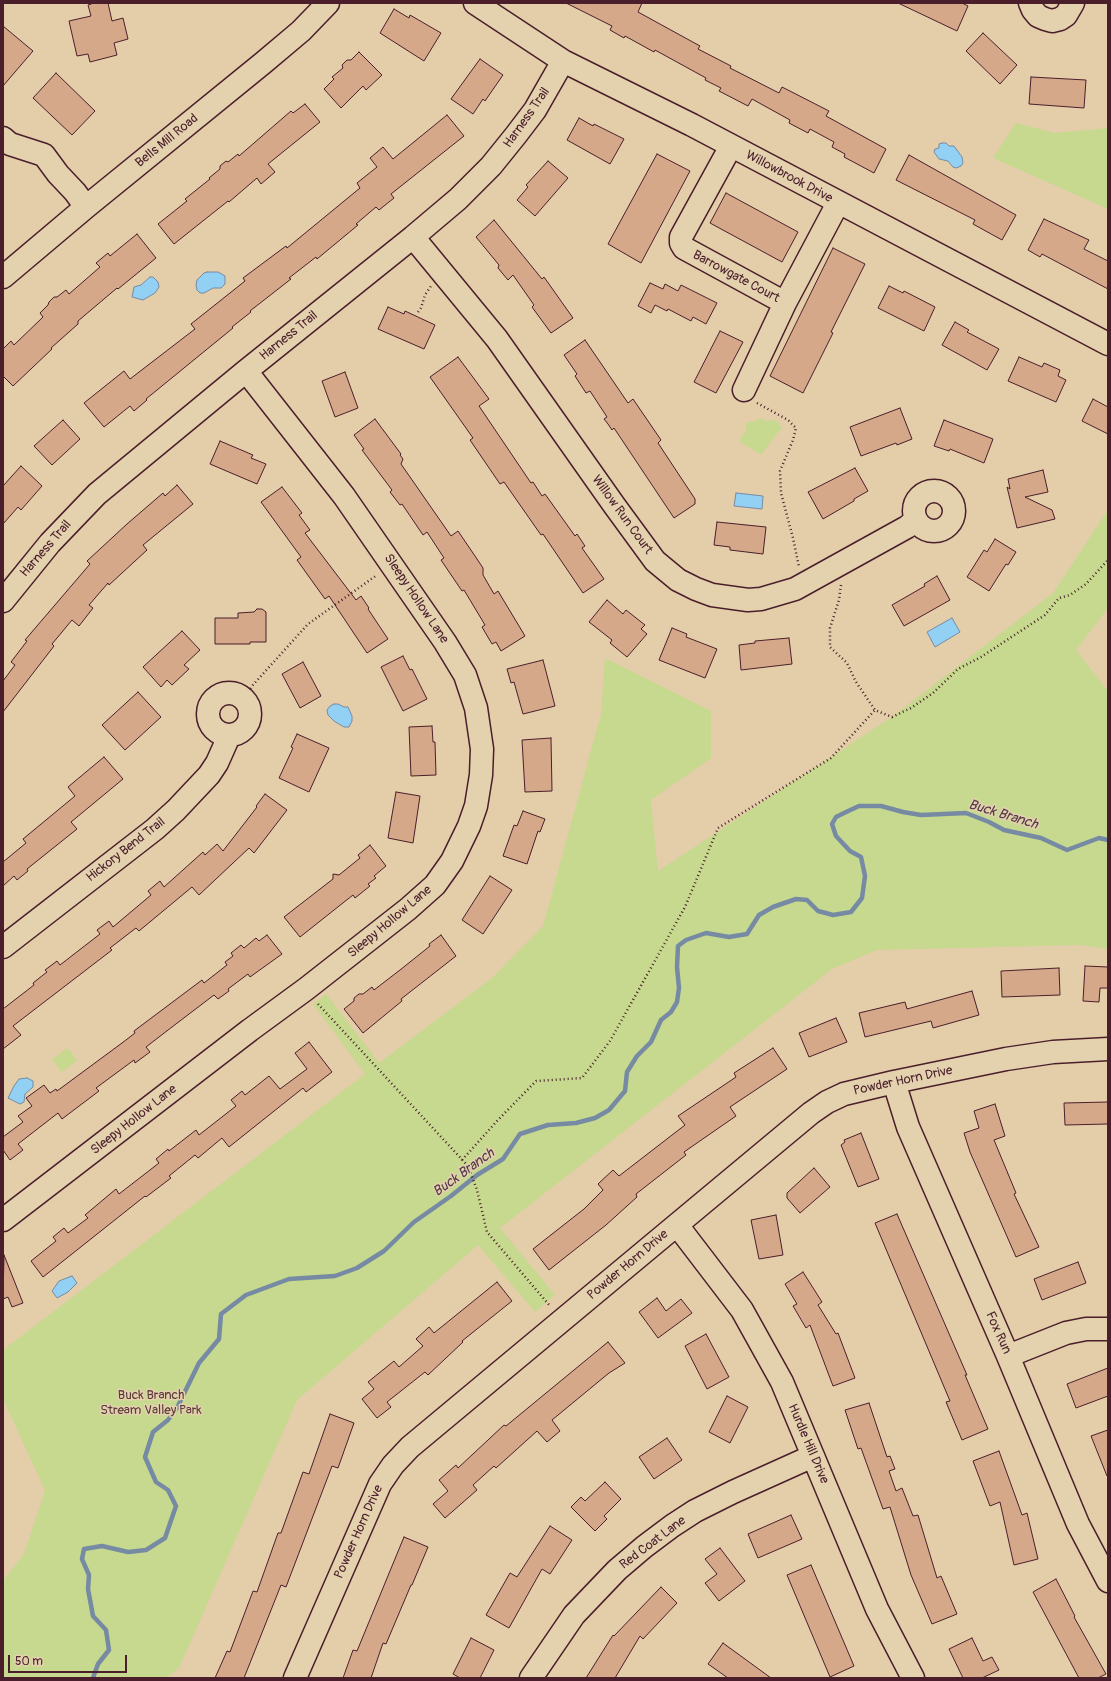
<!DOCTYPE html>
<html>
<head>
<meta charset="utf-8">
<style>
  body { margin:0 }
  #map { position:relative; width:1111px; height:1681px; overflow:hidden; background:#e4cda9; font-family:Pangolin,sans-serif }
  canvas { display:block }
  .frame { position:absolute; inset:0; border:4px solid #4a1f2b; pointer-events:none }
  .scale { position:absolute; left:8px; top:1655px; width:119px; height:18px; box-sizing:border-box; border:2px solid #4a1f2b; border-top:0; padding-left:5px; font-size:12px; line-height:14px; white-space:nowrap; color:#4a1f2b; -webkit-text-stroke:3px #e4d2af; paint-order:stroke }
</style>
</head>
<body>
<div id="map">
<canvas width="1111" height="1681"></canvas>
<div class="frame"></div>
<div class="scale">50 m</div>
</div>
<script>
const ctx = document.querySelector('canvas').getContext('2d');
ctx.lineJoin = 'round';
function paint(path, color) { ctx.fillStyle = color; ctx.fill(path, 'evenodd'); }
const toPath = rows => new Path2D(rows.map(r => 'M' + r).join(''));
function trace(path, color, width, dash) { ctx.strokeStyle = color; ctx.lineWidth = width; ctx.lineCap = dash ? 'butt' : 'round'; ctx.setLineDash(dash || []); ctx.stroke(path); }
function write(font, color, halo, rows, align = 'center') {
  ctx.font = font + ' Pangolin,sans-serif'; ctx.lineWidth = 3; ctx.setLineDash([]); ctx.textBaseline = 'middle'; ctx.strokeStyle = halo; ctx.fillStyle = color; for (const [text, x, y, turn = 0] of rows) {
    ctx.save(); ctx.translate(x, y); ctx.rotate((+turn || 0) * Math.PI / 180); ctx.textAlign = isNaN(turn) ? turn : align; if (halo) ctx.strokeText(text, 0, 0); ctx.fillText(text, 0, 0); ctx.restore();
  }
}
const green = toPath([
  [1016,123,1055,133,1108,128,1108,209,993,158],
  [759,418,767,421,776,420,782,427,761,455,739,441,746,431,746,423,758,420],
  [1108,510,1108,608,1076,650,1108,691,1108,949,1080,945,877,950,832,969,500,1228,555,1295,535,1312,478,1245,297,1400,179,1668,166,1678,3,1678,3,1581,24,1554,45,1490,3,1399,3,1350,365,1074,313,1004,326,994,379,1063,492,978,543,926,601,714,605,658,711,711,711,758,651,800,658,871,892,717,1053,593],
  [67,1048,77,1060,62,1072,52,1060]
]);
const water = toPath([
  [942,143,946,143,949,146,954,146,962,157,963,163,961,166,956,168,953,167,948,161,939,159,934,152,935,149,939,148,939,144,942,143],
  [207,272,218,272,225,276,225,284,221,288,213,288,204,293,200,293,197,290,196,285,197,280,204,273,207,272],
  [150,277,153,277,158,282,159,287,155,293,143,300,132,297,134,287,141,285,150,277],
  [736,493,763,496,762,509,734,506,736,493],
  [952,618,960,632,935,647,927,632,952,618],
  [334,704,338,704,344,707,348,707,352,716,352,721,349,727,344,727,334,721,328,715,327,710,330,706,334,704],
  [27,1078,33,1081,33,1087,25,1094,24,1102,20,1104,8,1098,14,1086,19,1079,27,1078],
  [72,1276,77,1283,68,1292,57,1298,52,1291,59,1281,72,1276]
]);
const stream = toPath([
  [93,1678,98,1664,109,1650,106,1630,93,1616,88,1589,89,1575,82,1559,84,1549,102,1546,128,1552,146,1550,165,1538,176,1506,168,1490,156,1482,145,1457,153,1432,168,1420,177,1408,199,1363,219,1339,221,1314,246,1295,289,1279,335,1276,357,1268,384,1251,414,1222,451,1196,477,1175,503,1159,520,1134,548,1125,576,1123,595,1118,609,1110,625,1091,627,1072,637,1056,651,1042,661,1020,671,1012,677,1002,679,988,677,967,678,946,686,940,706,933,729,937,747,934,759,915,773,907,796,899,807,900,818,911,833,915,851,912,862,898,865,876,861,857,850,851,836,836,832,824,836,817,844,813,859,806,881,806,903,812,921,815,966,813,989,822,1004,830,1041,838,1067,850,1099,838,1108,840]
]);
const building = toPath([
  [94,3,108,3,112,21,123,18,128,39,114,43,117,55,90,62,88,54,77,56,69,21,91,16,88,5,94,3],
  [566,3,642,3,638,12,700,46,698,49,731,66,730,68,779,93,782,87,829,111,826,116,886,149,874,173,844,157,845,154,832,147,834,142,810,129,808,133,789,123,790,120,752,99,748,106,719,91,721,88,705,80,706,78,655,50,654,52,625,36,624,38,610,30,612,26,566,3],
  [898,3,962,3,968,6,957,31,898,3],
  [394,9,409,18,410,15,441,33,424,61,380,33,394,9],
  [3,26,33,51,3,86,3,26],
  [983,33,1017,65,1000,84,966,51,983,33],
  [359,52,382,75,366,90,363,86,341,108,324,89,334,79,332,77,343,68,342,65,347,60,351,60,359,52],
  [480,59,503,75,485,101,483,99,473,114,451,99,480,59],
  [56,73,95,111,72,135,33,98,56,73],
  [1031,77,1086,80,1084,108,1029,104,1031,77],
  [305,104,320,122,268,164,275,172,261,184,257,178,229,202,228,201,174,244,158,224,187,201,185,199,210,179,209,178,220,169,220,166,226,161,228,162,238,154,239,156,291,111,293,113,305,104],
  [447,115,464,136,391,194,394,198,379,210,376,207,356,224,358,225,317,259,316,257,289,278,291,279,250,311,251,312,232,327,233,328,146,399,147,400,134,411,130,406,104,427,84,403,124,371,130,379,195,329,191,324,245,281,243,278,286,246,287,248,360,188,357,183,377,167,370,158,383,147,393,159,447,115],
  [579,118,593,126,594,124,624,139,610,164,567,140,579,118],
  [657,154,690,171,641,263,608,244,657,154],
  [909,155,1016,215,1002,240,973,224,975,220,896,180,909,155],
  [548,161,568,178,535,216,517,200,528,187,526,185,548,161],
  [726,193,798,232,782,262,710,223,726,193],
  [1044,219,1089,240,1084,249,1108,261,1108,289,1042,254,1040,257,1028,250,1044,219],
  [494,220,542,279,544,277,573,318,551,333,532,307,534,305,513,275,508,280,498,268,499,265,476,237,494,220],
  [137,234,156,258,118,289,117,288,78,321,78,324,51,348,52,349,13,386,3,376,3,349,11,341,14,345,43,317,40,313,48,305,49,302,54,297,57,297,66,290,69,294,100,267,96,263,108,253,110,256,137,234],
  [833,248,865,264,831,332,833,333,803,393,770,376,833,248],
  [650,283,663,289,665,284,678,291,681,285,717,303,706,324,693,317,691,321,668,309,667,311,655,305,651,313,638,306,650,283],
  [889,286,903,293,904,291,935,307,924,331,878,308,889,286],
  [388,307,404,314,405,311,435,325,424,349,378,329,388,307],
  [955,322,969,330,967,332,999,349,987,370,942,345,955,322],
  [720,331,743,342,716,393,694,382,720,331],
  [585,340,628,403,633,399,661,440,658,443,695,499,695,504,674,518,614,428,612,430,608,424,604,419,607,417,590,391,586,393,575,376,577,374,564,355,585,340],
  [458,357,489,399,479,406,531,483,533,482,542,496,545,494,575,536,577,534,585,546,582,548,604,579,583,593,543,534,541,535,504,482,500,484,470,440,473,438,430,377,458,357],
  [1019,357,1042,367,1044,363,1060,370,1058,376,1066,380,1056,402,1008,381,1019,357],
  [345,372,358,408,335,417,322,381,345,372],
  [1093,399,1108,407,1108,434,1082,421,1093,399],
  [900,408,912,439,897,445,896,443,861,456,850,427,900,408],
  [375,419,401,454,400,455,403,459,401,464,451,536,458,531,475,556,483,568,483,575,494,594,498,591,525,636,501,651,496,642,492,644,482,627,485,625,464,590,462,591,441,560,444,558,427,532,423,535,402,504,400,505,390,492,392,490,362,450,364,449,354,435,375,419],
  [63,420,80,439,52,465,34,446,63,420],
  [944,420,993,439,984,463,950,449,949,451,934,446,944,420],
  [220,441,253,455,251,458,266,464,257,484,210,464,220,441],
  [21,466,42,486,21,510,18,507,3,524,3,486,21,466],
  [855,468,868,491,854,499,854,501,823,519,808,492,855,468],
  [1043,470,1048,492,1025,497,1052,510,1055,519,1017,528,1007,487,1010,489,1008,479,1043,470],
  [177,485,193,504,143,545,147,550,109,585,108,583,89,605,93,608,79,626,72,620,52,644,54,646,3,712,3,681,15,665,11,662,27,641,25,640,90,564,87,561,127,524,163,493,165,496,177,485],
  [282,487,302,513,299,515,310,530,305,533,356,600,361,596,369,608,368,609,388,639,367,653,329,596,325,599,297,560,301,557,261,502,282,487],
  [717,522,766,527,763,554,730,550,730,547,714,545,717,522],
  [995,539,1016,552,1008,565,1006,564,989,591,967,577,984,550,987,552,995,539],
  [937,576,950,600,904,626,892,605,925,586,924,584,937,576],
  [607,600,623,614,626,610,645,625,641,629,647,634,627,657,610,643,612,640,589,622,607,600],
  [257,609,262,609,266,612,266,642,250,642,250,644,215,644,215,618,238,618,238,613,254,612,257,609],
  [672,628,687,634,686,637,717,649,705,678,659,660,672,628],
  [182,631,200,650,184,665,189,669,172,685,167,680,161,687,143,667,182,631],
  [789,638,792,664,741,670,739,645,755,643,755,641,789,638],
  [403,656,410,670,412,669,427,699,403,711,381,667,403,656],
  [543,660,555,706,523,714,514,682,511,683,507,669,543,660],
  [303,662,321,696,300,708,282,674,303,662],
  [138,692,161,717,125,750,102,725,138,692],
  [432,726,433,742,435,742,436,775,411,776,409,727,432,726],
  [297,734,329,748,309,792,279,778,293,748,291,747,297,734],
  [551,738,552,791,525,792,522,740,551,738],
  [104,757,123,779,71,822,77,829,27,869,28,871,17,880,14,876,3,886,3,862,26,843,23,839,75,796,68,787,104,757],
  [396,792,420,796,413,843,388,838,396,792],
  [265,794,287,810,254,853,249,848,199,895,192,887,139,931,136,928,110,948,112,950,13,1026,21,1035,3,1049,3,1009,34,985,33,983,47,972,45,970,57,961,60,965,100,934,97,930,109,921,113,927,151,895,148,891,160,881,164,887,203,852,205,855,217,844,223,851,257,807,256,806,265,794],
  [523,811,545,819,540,832,538,831,527,864,503,856,514,825,517,826,523,811],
  [370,845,386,866,374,876,376,878,368,884,370,886,355,898,353,895,300,937,284,917,333,879,333,874,339,875,360,858,358,855,370,845],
  [490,876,512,890,483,934,462,920,490,876],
  [267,935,282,954,250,977,248,974,228,989,229,991,218,999,214,995,172,1027,146,1047,150,1052,135,1063,134,1060,96,1088,99,1091,62,1119,58,1113,18,1144,23,1150,10,1160,3,1150,3,1137,23,1122,18,1116,32,1106,26,1098,44,1085,50,1093,56,1089,57,1091,122,1043,135,1033,134,1031,202,980,204,983,227,965,225,962,233,956,231,953,241,945,244,948,256,938,259,941,267,935],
  [441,935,456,956,401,999,402,1001,363,1033,344,1009,354,1001,354,998,359,994,363,994,372,987,374,990,400,970,430,946,429,944,441,935],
  [1085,966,1108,967,1108,988,1100,988,1099,1002,1083,1001,1085,966],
  [1059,968,1060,995,1002,997,1001,971,1059,968],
  [972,991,979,1015,933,1028,931,1021,865,1037,859,1013,905,1002,907,1009,972,991],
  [836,1018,847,1042,809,1057,799,1033,836,1018],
  [309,1042,332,1072,306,1092,303,1088,229,1147,222,1138,198,1158,195,1155,169,1176,171,1178,146,1197,145,1196,43,1277,31,1261,56,1241,53,1237,64,1228,68,1233,88,1218,85,1215,116,1189,119,1194,159,1163,156,1159,168,1149,169,1151,196,1130,199,1135,236,1106,231,1100,242,1091,245,1095,269,1076,280,1089,307,1069,295,1053,309,1042],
  [773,1048,787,1069,730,1107,736,1116,684,1152,686,1155,636,1194,637,1197,606,1225,549,1270,533,1249,584,1209,603,1190,598,1184,613,1170,619,1176,685,1125,678,1116,736,1077,734,1073,773,1048],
  [1108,1102,1108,1124,1065,1125,1064,1103,1108,1102],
  [995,1104,1005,1136,994,1140,1016,1193,1014,1194,1039,1247,1016,1257,970,1152,964,1133,979,1128,974,1111,995,1104],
  [861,1133,879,1179,858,1187,841,1145,845,1142,844,1140,861,1133],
  [814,1168,830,1187,800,1213,787,1198,787,1193,814,1168],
  [897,1214,967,1375,965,1375,988,1429,962,1440,946,1402,950,1401,875,1223,897,1214],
  [776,1215,783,1255,759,1259,751,1220,776,1215],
  [4,1255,23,1303,12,1307,8,1297,3,1299,4,1255],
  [1078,1262,1086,1283,1042,1300,1034,1279,1078,1262],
  [803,1272,822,1302,818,1305,836,1334,838,1333,855,1378,833,1386,810,1325,806,1328,793,1306,797,1304,785,1284,803,1272],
  [497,1282,512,1301,462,1341,463,1342,428,1375,425,1372,387,1402,391,1407,377,1418,362,1399,374,1389,368,1382,394,1361,399,1367,423,1346,416,1339,429,1327,434,1333,497,1282],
  [657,1298,666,1311,681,1299,692,1313,658,1338,639,1312,657,1298],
  [706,1334,729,1377,707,1389,685,1346,706,1334],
  [608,1342,625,1363,609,1373,552,1420,560,1431,547,1442,537,1431,496,1468,494,1466,473,1485,477,1490,445,1518,433,1504,448,1491,439,1480,456,1465,458,1468,504,1425,506,1426,608,1342],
  [1108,1368,1108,1396,1076,1408,1067,1384,1108,1368],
  [727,1396,748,1407,730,1443,709,1432,727,1396],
  [869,1403,887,1457,890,1456,895,1469,889,1471,896,1491,902,1488,913,1516,918,1515,937,1578,941,1576,957,1614,932,1624,911,1575,890,1507,883,1509,861,1448,858,1449,845,1410,869,1403],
  [330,1414,354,1423,338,1468,332,1466,286,1587,281,1585,244,1678,215,1678,227,1651,230,1652,253,1591,257,1592,278,1533,281,1533,303,1472,309,1474,330,1414],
  [1108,1430,1108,1476,1107,1476,1091,1436,1108,1430],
  [667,1438,682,1460,654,1479,639,1457,667,1438],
  [999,1451,1022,1515,1027,1513,1038,1559,1014,1565,1000,1502,990,1506,973,1461,999,1451],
  [605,1482,621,1499,604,1516,607,1519,595,1531,571,1507,581,1497,585,1501,605,1482],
  [791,1515,802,1539,758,1558,748,1534,791,1515],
  [550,1526,572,1540,550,1574,542,1569,509,1628,486,1615,510,1573,517,1577,550,1526],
  [404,1537,428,1547,412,1585,411,1585,386,1644,383,1643,371,1678,343,1678,353,1650,357,1651,404,1537],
  [720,1548,745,1581,719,1601,705,1583,717,1574,705,1559,720,1548],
  [811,1565,854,1666,830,1677,787,1575,811,1565],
  [1056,1579,1075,1616,1074,1617,1106,1674,1098,1678,1079,1678,1033,1592,1056,1579],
  [661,1587,677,1603,643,1639,640,1636,615,1678,586,1678,613,1635,614,1636,661,1587],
  [471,1638,494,1650,480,1678,460,1678,453,1674,471,1638],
  [972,1638,983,1661,992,1657,999,1670,982,1678,963,1678,949,1649,972,1638],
  [723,1643,771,1678,728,1678,708,1664,723,1643]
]);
const path = toPath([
  [418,312,421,308,425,295,431,286],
  [757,403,788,420,796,428,793,440,780,471,781,493,793,538,799,567],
  [841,585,839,600,830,628,830,647,847,663,856,682,875,710,892,717,911,708,933,693,958,669,981,657,1045,615,1059,598,1070,595,1086,584,1108,560],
  [244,699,252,686,308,624,377,575],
  [318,1004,468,1166,477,1190,487,1232,550,1306],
  [462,1160,497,1121,536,1081,582,1078,610,1041,685,907,718,828,831,758,875,710]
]);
const minor = toPath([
  [475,3,563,61,692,125,1108,344],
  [1030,3,1033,10,1038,16,1045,19,1052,21,1060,19,1066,15,1073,3],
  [3,138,10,144,44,155,58,174,75,192,86,207],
  [731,146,681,237,681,243,684,248,785,303,744,390],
  [413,237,497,339,614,505,655,561,678,580,696,589,712,595,748,600,761,599,795,589,907,527,916,520],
  [3,277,86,207,263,63,301,31,328,3],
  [785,303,838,203],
  '914 511a20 20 0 1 1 40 0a20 20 0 1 1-40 0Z',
  [3,601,50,543,97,494,246,371,413,237,458,199,491,166,516,135,535,110,563,61],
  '208 714a21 21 0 1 1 42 0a21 21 0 1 1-42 0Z',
  [3,947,155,829,176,810,209,775,217,763,229,736],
  [894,1082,908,1127,1008,1356,1078,1524,1108,1581],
  [3,1220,250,1030,306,989,408,909,435,885,452,861,469,826,476,806,481,775,482,749,476,708,465,675,445,642,344,496,246,371],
  [677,1225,742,1310,782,1382,877,1609,913,1678],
  [1008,1356,1066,1333,1086,1329,1108,1329],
  [295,1678,380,1484,393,1465,410,1447,811,1113,827,1102,844,1094,894,1082,1006,1059,1053,1052,1108,1049],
  [531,1678,574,1615,617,1570,644,1547,672,1526,695,1511,733,1492,813,1456]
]);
const streetNames = [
  ["Harness Trail",527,118,-55],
  ["Bells Mill Road",167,141,-39],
  ["Willowbrook Drive",789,177,28],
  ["Barrowgate Court",736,277,28],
  ["Harness Trail",289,336,-39],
  ["Willow Run Court",622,515,54],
  ["Harness Trail",46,549,-49],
  ["Sleepy Hollow Lane",416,599,56],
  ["Hickory Bend Trail",126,850,-38],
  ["Sleepy Hollow Lane",390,922,-40],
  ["Powder Horn Drive",903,1081,-12],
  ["Sleepy Hollow Lane",134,1120,-38],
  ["Powder Horn Drive",628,1265,-40],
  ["Fox Run",998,1333,66],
  ["Hurdle Hill Drive",808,1444,67],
  ["Powder Horn Drive",359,1532,-66],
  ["Red Coat Lane",653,1543,-37]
];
const parkNames = [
  ["Buck Branch",151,1396],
  ["Stream Valley Park",151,1411]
];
const waterNames = [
  ["Buck Branch",1003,815,17],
  ["Buck Branch",464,1173,-36]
];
paint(green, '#c6d98e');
paint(water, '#93d1f4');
trace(water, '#768aa4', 1);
trace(stream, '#768aa4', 4.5);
paint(building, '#d4a889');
trace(building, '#4a1f2b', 1);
trace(minor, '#4a1f2b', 25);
trace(path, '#4a1f2b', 2.5, [1, 3]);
trace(minor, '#e4d2af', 22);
write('13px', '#4a1f2b', '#e4d2af', streetNames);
write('13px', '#5d3b3a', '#e4d2af', parkNames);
write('italic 14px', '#553a49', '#e4d2af', waterNames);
</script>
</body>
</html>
